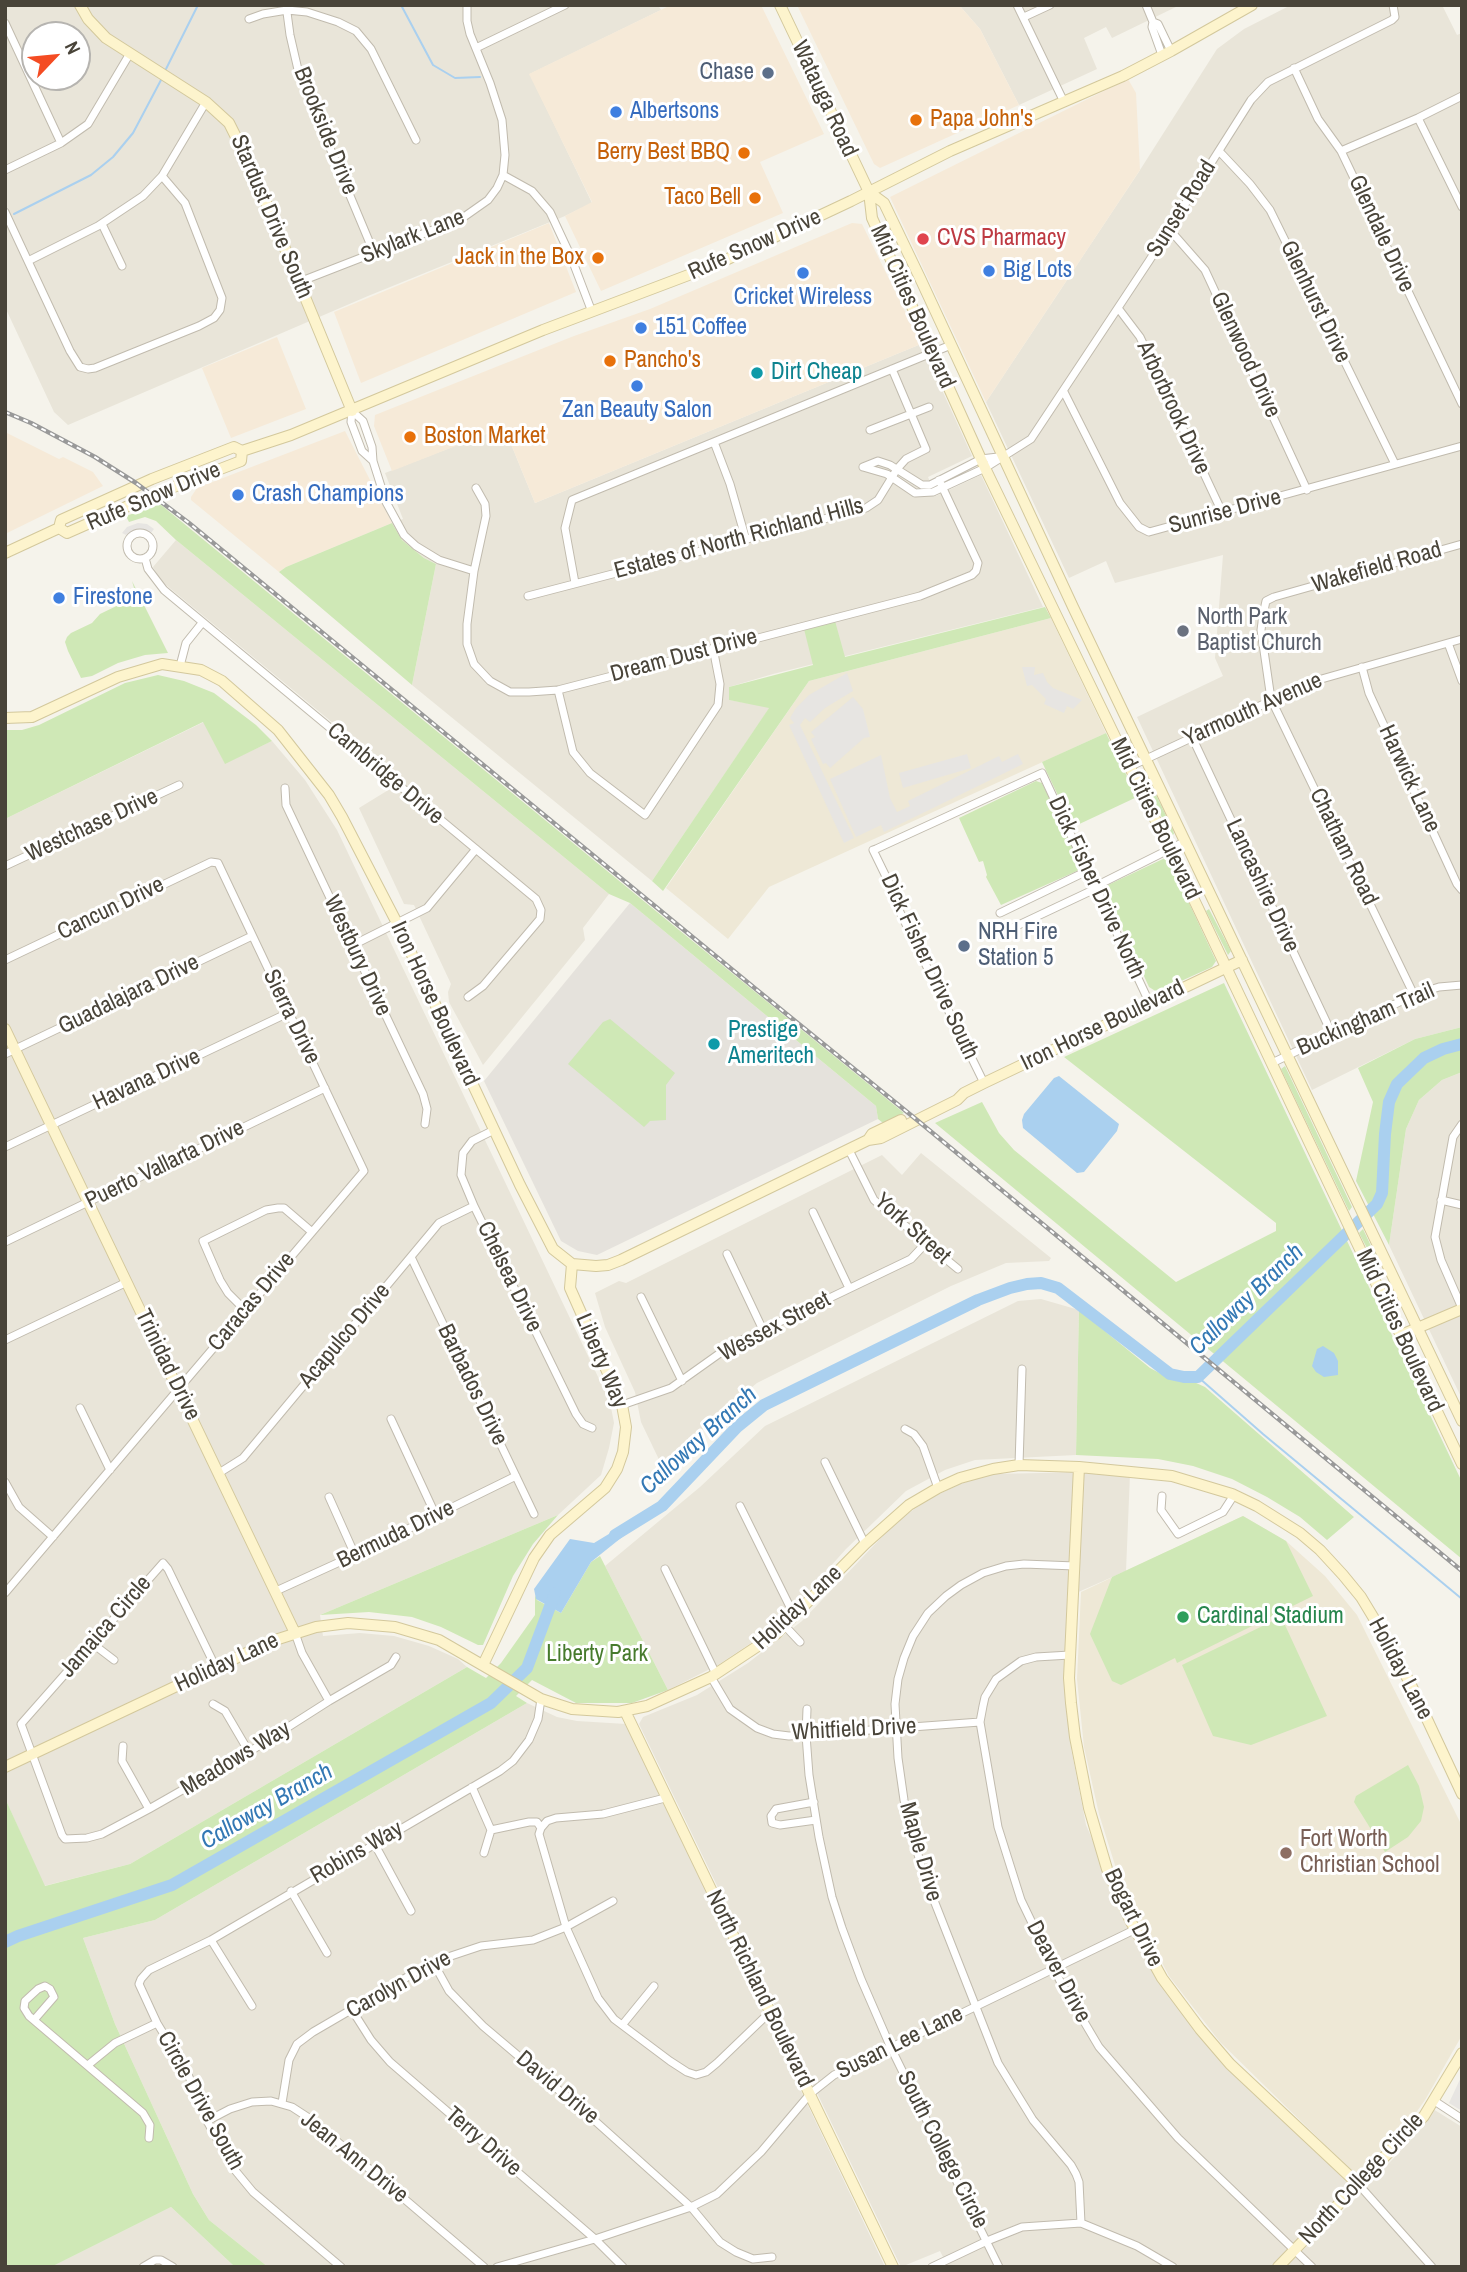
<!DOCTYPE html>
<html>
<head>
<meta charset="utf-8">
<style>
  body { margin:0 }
  #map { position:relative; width:1467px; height:2272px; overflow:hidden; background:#f5f3eb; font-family:"Archivo Narrow",sans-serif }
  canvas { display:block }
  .frame { position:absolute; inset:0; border:7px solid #494439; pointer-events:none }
  .north { position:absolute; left:21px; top:21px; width:70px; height:70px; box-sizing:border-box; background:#fff; border:2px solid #b6b4b0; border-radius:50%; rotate:64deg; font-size:19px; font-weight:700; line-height:28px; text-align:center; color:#494439 }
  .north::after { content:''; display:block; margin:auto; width:24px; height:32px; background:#f44c23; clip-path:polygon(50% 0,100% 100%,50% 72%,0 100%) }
</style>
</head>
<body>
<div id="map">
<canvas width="1467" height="2272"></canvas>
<div class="frame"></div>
<div class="north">N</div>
</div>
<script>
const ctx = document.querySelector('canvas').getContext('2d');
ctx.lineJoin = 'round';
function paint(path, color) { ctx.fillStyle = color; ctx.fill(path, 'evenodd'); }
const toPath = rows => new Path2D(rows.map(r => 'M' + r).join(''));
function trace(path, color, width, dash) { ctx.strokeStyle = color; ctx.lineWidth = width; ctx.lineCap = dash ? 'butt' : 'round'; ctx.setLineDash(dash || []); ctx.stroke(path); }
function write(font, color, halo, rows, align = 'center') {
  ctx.font = font + ' "Archivo Narrow",sans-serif'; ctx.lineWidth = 6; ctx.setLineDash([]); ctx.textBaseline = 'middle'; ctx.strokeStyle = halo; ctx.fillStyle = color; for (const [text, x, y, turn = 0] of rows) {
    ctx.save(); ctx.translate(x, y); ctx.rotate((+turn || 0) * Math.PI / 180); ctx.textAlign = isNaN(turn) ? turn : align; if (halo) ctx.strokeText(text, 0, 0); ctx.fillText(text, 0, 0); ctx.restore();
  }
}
const residential = toPath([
  [5,5,658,5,661,10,530,74,592,203,565,216,368,296,68,425,54,412,5,307],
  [35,35,77,35,77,77,35,77],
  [959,5,1180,5,1112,38,1106,27,1084,38,1097,69,1019,105,980,29],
  [1291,5,1442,5,1457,35,1462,33,1462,1027,1415,1039,1312,1090,1137,717,1223,676,1215,658,1223,555,1115,583,1106,561,1069,578,986,402,1140,170,1217,49,1244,29],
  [921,344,972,456,928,477,936,496,981,475,1043,607,773,674,729,687,729,700,770,707,652,881,412,685,436,564,424,558,402,540,392,523,403,519,385,473,504,427,535,503],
  [176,540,609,894,583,928,585,940,483,1065,449,1002,448,992,451,984,414,905,404,904,359,808,403,781,160,580,153,567],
  [204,722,225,763,272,741,305,780,337,830,610,1402,614,1423,609,1448,601,1475,558,1515,320,1615,323,1636,360,1633,394,1636,429,1646,458,1659,467,1667,130,1864,44,1886,5,1798,5,819],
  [1462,1072,1462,1399,1389,1245,1406,1129,1419,1100,1442,1080],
  [921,1153,1051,1258,1049,1261,1006,1263,951,1286,757,1383,711,1421,664,1470,641,1422,635,1392,605,1327,595,1293,619,1281,626,1283,882,1155,902,1175],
  [1041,1299,1079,1310,1076,1455,975,1460,945,1470,906,1491,846,1549,795,1606,763,1635,718,1665,668,1690,605,1566,700,1487,765,1426,1018,1301],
  [1090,1472,1130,1474,1126,1571,1067,1597,1066,1686,1071,1748,1086,1825,1140,1949,1173,2002,1227,2065,1353,2186,1273,2267,948,2267,940,2251,901,2267,639,1724,643,1717,697,1695,748,1663,802,1621,897,1521,929,1499,960,1484,992,1474],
  [527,1703,557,1717,577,1721,626,1724,885,2267,268,2267,209,2220,193,2194,115,2024,83,1938,155,1920],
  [1433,2109,1462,2127,1462,2267,1286,2267,1359,2195,1423,2127],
  [171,2207,235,2267,51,2267]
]);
const commercial = toPath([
  [671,5,761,5,824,134,760,162,783,213,601,291,565,216,592,202,529,74],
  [797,5,959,5,980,29,1019,105,880,168,874,164],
  [1128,79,1136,93,1140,170,986,402,890,197],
  [549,223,576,292,361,383,334,312],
  [852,223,862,224,921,344,535,503,504,427,392,471,374,426,375,415,574,336,650,309],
  [277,337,306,409,231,438,202,368],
  [345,431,392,523,286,567,279,572,191,500,191,497,197,488],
  [5,432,59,459,63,457,93,472,103,486,5,534]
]);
const industrial = toPath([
  [630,903,876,1106,878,1119,597,1255,578,1251,561,1241,484,1081]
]);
const education = toPath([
  [1051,618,1106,733,769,887,728,939,666,888,809,681],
  [1243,1516,1286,1541,1325,1576,1357,1615,1462,1826,1461,2037,1425,2100,1405,2128,1359,2178,1220,2042,1169,1976,1120,1881,1099,1814,1084,1747,1077,1679,1081,1592]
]);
const green = toPath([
  [160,504,679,930,904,1113,883,1123,878,1119,876,1106,630,903,609,894,176,540,156,521,145,517,129,522,126,516],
  [392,523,402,540,424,558,436,564,412,685,279,572,286,567],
  [132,581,168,653,145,655,118,663,92,676,81,678,68,651,65,642,67,637,71,633,92,623,100,614,133,598,136,595],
  [1045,607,1051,618,809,681,663,891,652,881,769,708,729,700,729,687,813,665,804,629,835,621,845,657],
  [158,675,184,681,214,693,256,725,272,741,225,764,203,722,5,819,5,730,22,730,39,725,125,683],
  [1106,733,1137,797,1073,827,1042,762],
  [1145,772,1173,830,1174,834,1171,836,1143,779,1141,774],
  [1036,781,1042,783,1080,863,1080,868,1077,871,1001,905,986,877,987,875,983,861,979,862,959,818],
  [1165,858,1170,862,1216,961,1212,967,1157,992,1149,987,1104,889,1108,885],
  [1209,909,1231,951,1228,955,1206,911],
  [1224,983,1462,1482,1462,1559,935,1123,982,1102,999,1133,1014,1150,1176,1282,1276,1231,1276,1223,1064,1057],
  [610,1019,675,1073,666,1085,666,1120,650,1121,644,1127,568,1064,603,1022],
  [1462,1027,1462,1072,1442,1080,1419,1100,1406,1129,1389,1245,1356,1181,1373,1102,1358,1068,1415,1039],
  [1285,1066,1352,1207,1349,1211,1281,1069],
  [1363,1229,1380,1265,1377,1267,1359,1233],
  [1079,1310,1150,1368,1171,1379,1194,1382,1205,1387,1354,1517,1327,1540,1300,1517,1267,1497,1232,1479,1193,1466,1158,1459,1076,1455],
  [558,1515,533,1544,513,1576,483,1645,478,1645,441,1627,412,1617,369,1612,320,1615],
  [1243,1516,1286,1541,1313,1596,1177,1663,1175,1658,1121,1685,1112,1681,1090,1634,1112,1577],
  [600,1556,668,1690,632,1703,576,1703,532,1680,516,1696,527,1703,155,1920,83,1938,115,2024,193,2194,209,2220,268,2267,235,2267,171,2207,51,2267,5,2267,5,1798,45,1886,130,1864,467,1667,486,1678,501,1663,535,1615,535,1595,537,1600,561,1613,591,1562],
  [1275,1620,1285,1625,1327,1716,1251,1745,1213,1736,1182,1665],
  [1408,1765,1419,1786,1424,1807,1421,1821,1408,1837,1385,1852,1354,1802,1356,1796]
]);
const parking = toPath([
  [138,523,147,524,154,529,151,533,141,529,133,531,126,535,122,533,127,527],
  [1022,667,1035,667,1034,675,1043,673,1047,682,1053,688,1082,700,1073,709,1067,706,1064,713,1044,704,1046,699,1032,685,1027,686],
  [847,673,853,691,825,708,810,722,805,718,800,725,854,838,844,843,789,725,794,723,790,718,796,708,809,695],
  [853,697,863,709,870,737,864,738,830,768,826,763,823,764,811,739,815,737,811,732],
  [967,754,971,768,903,788,899,773],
  [1018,754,1023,764,884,832,881,825,856,837,830,779,881,755,890,798,897,812,910,806,908,801,999,756,1002,762],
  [1462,2075,1462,2111,1449,2103]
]);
const water = toPath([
  [1059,1076,1119,1124,1117,1131,1084,1172,1077,1173,1023,1128,1022,1120,1024,1114,1054,1078],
  [1323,1346,1334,1353,1338,1361,1338,1375,1324,1377,1316,1372,1312,1366,1317,1349],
  [627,1523,631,1530,591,1562,561,1613,536,1599,534,1589,570,1539,594,1543]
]);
const stream = toPath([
  [401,5,433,65,455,78,480,77],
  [166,69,198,5],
  [14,214,91,175,113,157,133,133,161,80],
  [1198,1377,1263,1434,1462,1599]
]);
const river = toPath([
  [615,1535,662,1506,737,1427,764,1405,978,1300,1010,1288,1027,1284,1041,1283,1058,1288,1170,1374,1184,1377,1198,1377,1377,1204,1382,1193,1385,1134,1389,1102,1397,1084,1424,1058,1443,1049,1462,1044],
  [5,1942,18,1936,172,1885,491,1703,527,1668,555,1593]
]);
const street = toPath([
  [286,5,290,35,299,74,374,253],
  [1017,5,1064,102],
  [1146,5,1153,22,1152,27,1162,55],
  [1024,17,1050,5],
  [249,19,263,14,287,10,307,12,338,22,356,31,371,49,416,140],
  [1153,22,1158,24,1171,51],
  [5,23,61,143],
  [476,48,565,5],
  [1294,68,1318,119,1341,151,1462,404],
  [1418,118,1462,207],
  [1219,151,1250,184,1270,210,1395,464],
  [1341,151,1418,118,1462,96],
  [5,170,61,143,88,124,129,55],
  [503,175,532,191,550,212,571,257,592,312],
  [5,212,70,351,80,367,88,369,95,368,199,326,214,318,220,310,222,298,185,203,162,176],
  [102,224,122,266],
  [1169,229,1205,270,1307,490],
  [28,261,98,226,143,196,162,176,206,102],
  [299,282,461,219,488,200,497,188,503,175,505,155,502,120,490,83,470,34,467,21,467,5],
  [1118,308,1140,337,1222,512],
  [1064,392,1120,503,1139,527,1149,532,1462,446],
  [352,411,363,421,372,447,373,461,386,502,404,535,416,546,439,560,474,571],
  [352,411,351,422,362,451,373,461],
  [870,430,929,407],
  [714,442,730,484,746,540],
  [863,467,887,474,915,493,933,492,985,468,1031,439,1149,261,1251,100,1268,82,1392,20,1395,17,1393,5],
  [863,467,878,461,890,465,922,485,930,485,981,459,998,457],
  [476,488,485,504,486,516,474,571,467,624,467,644,474,664,490,681,510,692,529,692,558,690,920,596,972,575,976,571,978,563,939,480],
  '127 546a13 13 0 1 1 26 0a13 13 0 1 1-26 0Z',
  [145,558,148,569,164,590,536,899,541,910,540,919,483,986,468,997],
  [575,583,565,528,572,500,951,345],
  [528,596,866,508,878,500,897,469,906,459,926,449,892,369],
  [1448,643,1462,681],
  [180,666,186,643,202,623],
  [1362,667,1369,693,1457,884,1462,890],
  [558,690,573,752,590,773,645,815,718,705,720,684,713,648],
  [1192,737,1332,1034],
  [1129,767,1311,682,1462,639],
  [285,788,286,805,423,1094,427,1109,425,1124],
  [5,866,179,785],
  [1094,887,1186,841],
  [1000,913,1087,871],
  [1008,930,1095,889],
  [351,946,427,908,476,849],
  [5,960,211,862,218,863,364,1171,5,1593],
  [1414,995,1271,699,1261,630,1263,615,1266,601,1274,597,1462,544],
  [5,1054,252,936],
  [1272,1063,1414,995,1439,987,1462,985],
  [984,1083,895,902,894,893,873,850,876,849,1042,773,1150,1004],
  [1462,1124,1453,1137,1435,1237,1441,1260,1462,1308],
  [494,1130,472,1141,463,1153,461,1175,474,1206,576,1414,583,1424,592,1428],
  [5,1147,288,1013],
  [849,1150,874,1200,958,1269],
  [1441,1200,1462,1205],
  [813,1212,849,1288],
  [5,1242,325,1088],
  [727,1254,763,1330],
  [411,1257,534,1514],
  [641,1297,682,1381],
  [245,1310,228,1293,220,1280,203,1241,266,1210,278,1208,284,1208,312,1232],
  [5,1340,127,1282],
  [622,1405,671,1388,723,1351,744,1339,911,1259,926,1243],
  [80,1408,110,1470],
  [391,1419,436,1516],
  [905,1429,914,1434,923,1446,938,1488],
  [825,1462,865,1544],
  [1019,1465,1022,1369],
  [219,1473,243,1458,439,1223,474,1206],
  [5,1482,19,1507,53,1537],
  [1162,1496,1161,1510,1178,1534,1223,1512,1234,1495],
  [329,1497,355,1555],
  [740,1506,795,1617],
  [1075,1566,1024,1564,1006,1566,983,1573,961,1585,946,1596,928,1613,913,1636,904,1658,898,1679,895,1704,898,1758,904,1800,922,1870,998,2063,1033,2120,1071,2165,1076,2174,1079,2182,1081,2223],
  [665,1569,716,1674],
  [276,1591,355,1555,516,1476],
  [785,1626,800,1642],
  [295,1633,302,1653,329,1701],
  [93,1644,114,1660],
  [1070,1655,1036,1657,1021,1661,996,1679,985,1697,983,1706,980,1722,998,1827,1021,1900,1060,1981,1099,2047,1178,2138,1312,2267],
  [216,1668,168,1569,163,1563,21,1724,62,1835,65,1839,87,1838,102,1834,149,1809,249,1752,329,1701,391,1665,396,1657],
  [711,1677,730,1709,757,1728,773,1734,789,1736,980,1722],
  [213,1704,225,1711,249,1752],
  [807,1709,806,1735,809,1775,819,1837,832,1897,842,1928,861,1979,891,2048,999,2267],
  [123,1746,122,1761,149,1809],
  [472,1787,491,1830,484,1853],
  [814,1802,776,1809,771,1816,772,1823,780,1825,816,1820],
  [541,1828,539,1834,566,1927,598,1998,614,2019,670,2061,687,2072,696,2075,706,2072,717,2063,770,2012],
  [541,1828,547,1821,556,1818,603,1814,665,1798],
  [491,1830,529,1822,537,1822,541,1828],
  [374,1843,411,1911],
  [291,1891,327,1953],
  [211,1940,252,2006],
  [433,1962,449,1991,483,2026,594,2120,691,2207,720,2242,736,2252,753,2259,772,2257],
  [352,2010,371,2040,390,2062,595,2239,623,2267],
  [34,2020,54,1997,50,1989,45,1986,38,1989,25,2001,24,2008,29,2016,143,2113,150,2125,149,2138],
  [623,2024,654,1986],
  [88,2065,115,2043,157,2023],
  [1433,2100,1462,2119],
  [282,2103,289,2060,297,2044,313,2032,433,1962,481,1946,533,1940,566,1927,613,1901],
  [207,2121,230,2109,252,2102,271,2101,292,2107,312,2120,484,2267],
  [1359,2185,1432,2267],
  [143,2267,155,2260,161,2260,173,2267],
  [341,2267,253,2192,234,2169,207,2121,187,2072,157,2023,139,1984,141,1979,149,1970,211,1940,500,1771,513,1761,529,1740,538,1719,541,1699],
  [497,2267,595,2239,691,2207,717,2194,761,2152,810,2094,834,2075,1136,1929],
  [932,2267,987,2241,1022,2227,1081,2223,1137,2246,1173,2267]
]);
const secondary = toPath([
  [80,5,88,19,106,38,206,102,229,123,253,171,352,411],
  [780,5,869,192,872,218,985,468,1197,906,1462,1464],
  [869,192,884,203,920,278,1073,607,1462,1421],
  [59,528,67,533,153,495,241,461,242,451],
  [5,553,59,528,61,520,152,479,234,447,242,451,291,435,543,330,715,265,851,201,950,151,1123,76,1171,51,1252,5],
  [5,718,32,717,118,677,162,664,201,670,222,681,278,730,329,795,342,817,397,923,520,1185,553,1249,572,1264,596,1266,608,1265,621,1260,868,1140,881,1138,957,1100,964,1093,984,1083,1242,960],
  [5,1029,295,1633],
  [868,1140,872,1134,901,1120],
  [1401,1335,1462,1309],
  [1079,1467,1069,1678,1071,1703,1075,1737,1089,1808,1107,1869,1130,1920,1162,1978,1200,2029,1230,2064,1359,2185],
  [483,1665,534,1558,550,1535,605,1488,617,1469,623,1452,626,1427,622,1405,570,1288,572,1264],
  [625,1711,893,2267],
  [5,1767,272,1641,316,1627,348,1623,395,1627,439,1640,541,1699,572,1709,618,1712,647,1706,711,1677,776,1634,865,1544,909,1505,938,1488,960,1478,993,1469,1019,1465,1079,1467,1172,1476,1232,1494,1257,1506,1300,1533,1320,1550,1343,1575,1361,1597,1387,1640,1412,1687,1462,1794],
  [1278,2267,1424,2116,1462,2053]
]);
const rail = toPath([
  [5,412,31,423,95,457,136,483,189,523,757,990,917,1120,1462,1571]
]);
const markers = [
  [768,73,7,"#5c6f8a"],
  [616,112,7,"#3f7fe0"],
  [916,120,7,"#e8710a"],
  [744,153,7,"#e8710a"],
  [755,198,7,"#e8710a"],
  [923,239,7,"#e0444e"],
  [598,258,7,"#e8710a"],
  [989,271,7,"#3f7fe0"],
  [803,273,7,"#3f7fe0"],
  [641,328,7,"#3f7fe0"],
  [610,361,7,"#e8710a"],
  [757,373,7,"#0f9aa8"],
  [637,386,7,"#3f7fe0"],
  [410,437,7,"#e8710a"],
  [238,495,7,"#3f7fe0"],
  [59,598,7,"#3f7fe0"],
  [1183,631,7,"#6b7280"],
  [964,946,7,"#5c6f8a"],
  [714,1044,7,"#0f9aa8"],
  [1183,1617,7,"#2e9e5b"],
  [1286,1853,7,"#8d6e63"]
];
const serviceNames = [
  ["Chase",754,73],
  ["NRH Fire",978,933,"left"],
  ["Station 5",978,959,"left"]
];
const streetNames = [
  ["Watauga Road",824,99,65],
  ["Brookside Drive",325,131,68],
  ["Sunset Road",1182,209,-58],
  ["Stardust Drive South",271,217,67],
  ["Glendale Drive",1381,234,65],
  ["Skylark Lane",413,237,-22],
  ["Rufe Snow Drive",755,245,-24],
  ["Glenhurst Drive",1315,302,64],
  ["Mid Cities Boulevard",912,307,66],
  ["Glenwood Drive",1245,355,65],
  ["Arborbrook Drive",1173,408,65],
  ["Rufe Snow Drive",154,497,-23],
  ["Sunrise Drive",1225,512,-15],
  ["Estates of North Richland Hills",739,539,-15],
  ["Wakefield Road",1377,568,-16],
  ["Dream Dust Drive",684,656,-15],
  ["Yarmouth Avenue",1253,710,-24],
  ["Cambridge Drive",385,774,40],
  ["Harwick Lane",1409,779,65],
  ["Mid Cities Boulevard",1155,819,64],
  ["Westchase Drive",92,826,-25],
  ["Chatham Road",1343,847,64],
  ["Lancashire Drive",1262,886,65],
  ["Dick Fisher Drive North",1096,888,65],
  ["Cancun Drive",111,909,-26],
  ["Westbury Drive",357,956,65],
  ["Dick Fisher Drive South",929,967,65],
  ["Guadalajara Drive",129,995,-26],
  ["Iron Horse Boulevard",434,1004,65],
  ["Sierra Drive",291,1017,64],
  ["Buckingham Trail",1366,1020,-24],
  ["Iron Horse Boulevard",1103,1026,-26],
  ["Havana Drive",147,1080,-25],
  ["Puerto Vallarta Drive",165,1165,-26],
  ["York Street",912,1229,42],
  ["Chelsea Drive",509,1277,64],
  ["Caracas Drive",252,1302,-50],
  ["Wessex Street",775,1327,-28],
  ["Mid Cities Boulevard",1399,1331,65],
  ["Acapulco Drive",345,1336,-50],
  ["Liberty Way",601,1361,67],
  ["Trinidad Drive",167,1365,64],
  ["Barbados Drive",472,1385,64],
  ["Bermuda Drive",396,1535,-26],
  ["Holiday Lane",798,1608,-43],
  ["Jamaica Circle",106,1627,-49],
  ["Holiday Lane",227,1663,-25],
  ["Holiday Lane",1400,1669,62],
  ["Whitfield Drive",854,1730,-3],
  ["Meadows Way",236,1759,-31],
  ["Maple Drive",920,1852,74],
  ["Robins Way",357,1853,-30],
  ["Bogart Drive",1133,1918,64],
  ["Deaver Drive",1058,1972,62],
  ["Carolyn Drive",399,1985,-29],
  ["North Richland Boulevard",759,1989,64],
  ["Susan Lee Lane",900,2043,-26],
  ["David Drive",557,2088,40],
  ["Circle Drive South",200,2101,61],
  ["Terry Drive",483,2142,41],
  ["South College Circle",942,2150,63],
  ["Jean Ann Drive",354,2158,39],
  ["North College Circle",1362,2179,-47]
];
const shopNames = [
  ["Albertsons",630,112],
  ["Big Lots",1003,271],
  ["Cricket Wireless",803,298,"center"],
  ["151 Coffee",655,328],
  ["Zan Beauty Salon",637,411,"center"],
  ["Crash Champions",252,495],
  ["Firestone",73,598]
];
const foodNames = [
  ["Papa John's",930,120],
  ["Berry Best BBQ",730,153,"right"],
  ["Taco Bell",741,198,"right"],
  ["Jack in the Box",584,258,"right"],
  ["Pancho's",624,361],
  ["Boston Market",424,437]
];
const healthNames = [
  ["CVS Pharmacy",937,239]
];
const cultureNames = [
  ["Dirt Cheap",771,373],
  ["Prestige",728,1031],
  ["Ameritech",728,1057]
];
const worshipNames = [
  ["North Park",1197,618],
  ["Baptist Church",1197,644]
];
const leisureNames = [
  ["Cardinal Stadium",1197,1617]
];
const parkNames = [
  ["Liberty Park",597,1655]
];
const educationNames = [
  ["Fort Worth",1300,1840],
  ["Christian School",1300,1866]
];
const waterNames = [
  ["Calloway Branch",1247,1300,-44],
  ["Calloway Branch",699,1441,-42],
  ["Calloway Branch",267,1807,-30]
];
paint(residential, '#e9e5d9');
paint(commercial, '#f6ead8');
paint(industrial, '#e5e2dc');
paint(education, '#eee8d6');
paint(green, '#cfe8b6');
paint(parking, '#e7e5e2');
paint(water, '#aad0ef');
trace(stream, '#aad0ef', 2);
trace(river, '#aad0ef', 12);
trace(street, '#c1bbae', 9);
trace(secondary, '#d3c89c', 12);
trace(street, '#fff', 7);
trace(secondary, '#fdf4cd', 10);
trace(rail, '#999', 4.5);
trace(rail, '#fff', 2, [5]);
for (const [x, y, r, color] of markers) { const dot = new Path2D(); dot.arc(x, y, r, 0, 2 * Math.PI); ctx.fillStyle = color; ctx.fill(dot); trace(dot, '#fff', 2.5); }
write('23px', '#4e5e75', '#fff', serviceNames, 'right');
write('23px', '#494439', '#fff', streetNames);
write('23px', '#366cbe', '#fff', shopNames, 'left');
write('23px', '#c56008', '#fff', foodNames, 'left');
write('23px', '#be3a42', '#fff', healthNames, 'left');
write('23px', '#0d838f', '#fff', cultureNames, 'left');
write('23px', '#5b616d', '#fff', worshipNames, 'left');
write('23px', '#27864d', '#fff', leisureNames, 'left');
write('23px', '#477b2d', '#fff', parkNames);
write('23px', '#785e54', '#fff', educationNames, 'left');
write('italic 24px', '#3378b4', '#fff', waterNames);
</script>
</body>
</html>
